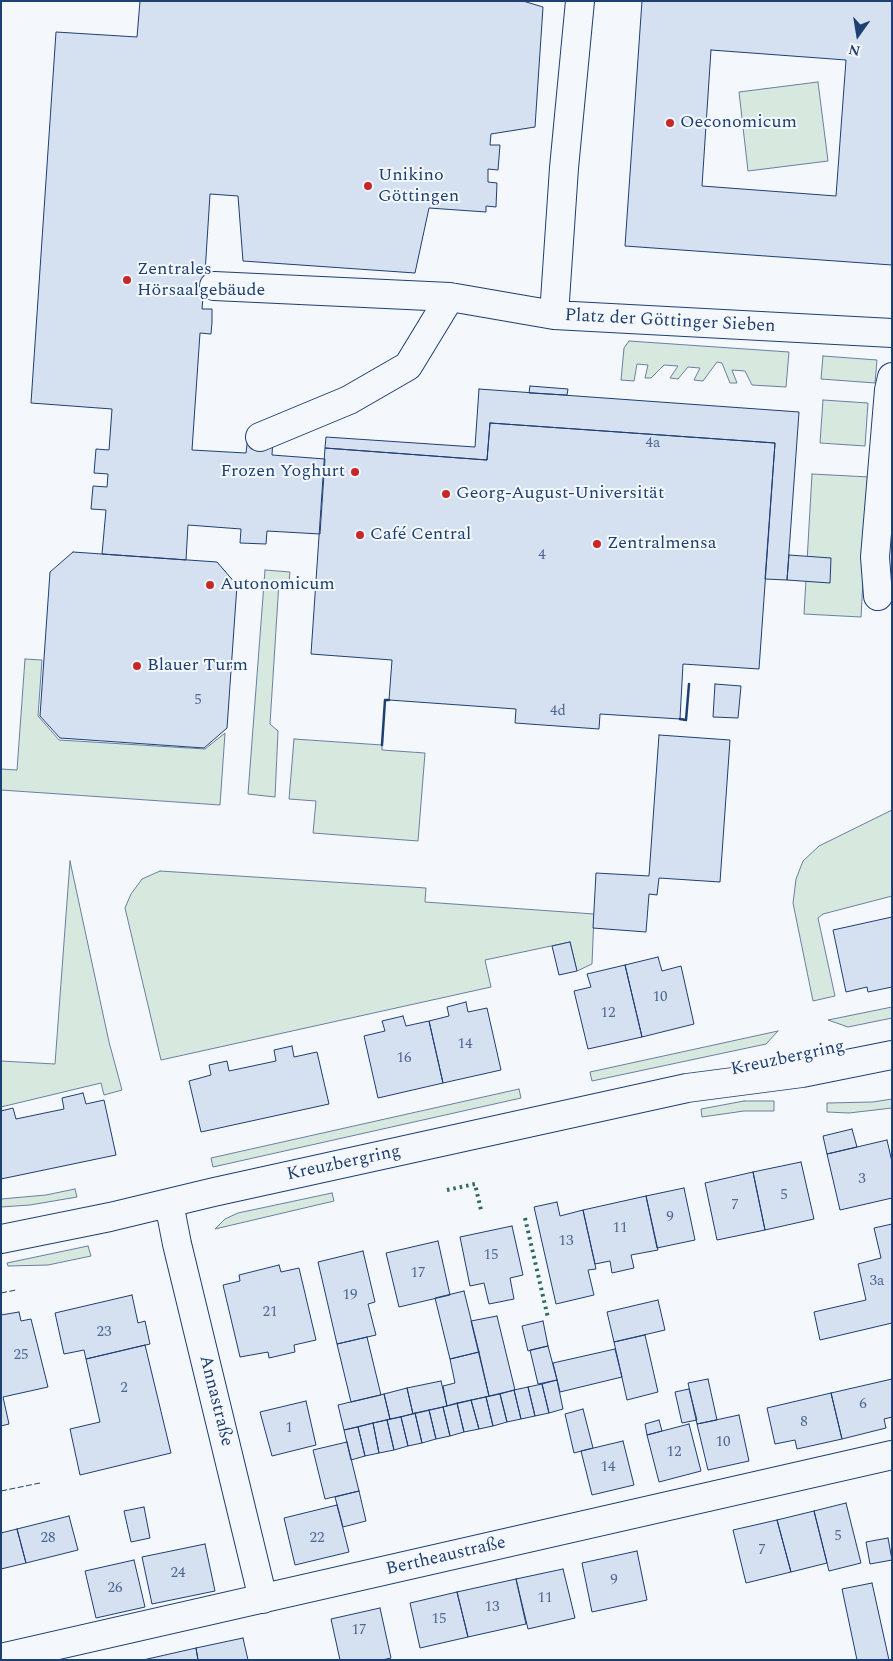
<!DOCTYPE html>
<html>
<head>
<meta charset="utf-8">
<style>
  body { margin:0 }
  #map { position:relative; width:893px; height:1661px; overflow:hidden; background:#f4f7fb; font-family:Spectral,serif }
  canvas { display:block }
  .frame { position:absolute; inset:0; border:2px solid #1d3f73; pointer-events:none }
  .north { position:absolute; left:833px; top:10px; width:50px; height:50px; -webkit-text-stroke:4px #f4f7fb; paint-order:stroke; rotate:193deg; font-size:14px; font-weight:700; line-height:20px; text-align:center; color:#1d3f73 }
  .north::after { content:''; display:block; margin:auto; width:18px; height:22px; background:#1d3f73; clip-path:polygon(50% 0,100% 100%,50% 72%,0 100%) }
</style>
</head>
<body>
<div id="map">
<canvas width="893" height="1661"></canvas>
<div class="frame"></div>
<div class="north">N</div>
</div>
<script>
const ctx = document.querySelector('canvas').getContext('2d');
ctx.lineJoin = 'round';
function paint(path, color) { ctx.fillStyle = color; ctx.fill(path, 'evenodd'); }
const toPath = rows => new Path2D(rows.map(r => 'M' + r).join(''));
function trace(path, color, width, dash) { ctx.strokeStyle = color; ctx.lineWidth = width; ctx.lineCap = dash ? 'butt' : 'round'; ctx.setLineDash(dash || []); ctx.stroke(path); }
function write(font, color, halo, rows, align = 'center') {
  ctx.font = font + ' Spectral,serif'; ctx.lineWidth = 4; ctx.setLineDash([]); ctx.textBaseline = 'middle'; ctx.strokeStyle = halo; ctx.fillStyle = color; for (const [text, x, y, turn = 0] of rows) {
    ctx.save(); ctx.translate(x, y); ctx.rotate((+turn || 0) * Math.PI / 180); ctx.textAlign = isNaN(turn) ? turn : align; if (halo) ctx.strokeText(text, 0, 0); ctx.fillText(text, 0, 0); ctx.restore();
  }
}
const green = toPath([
  [818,82,828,161,748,171,739,92,818,82],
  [629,341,789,352,786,387,752,385,745,371,732,370,737,383,730,383,722,363,717,362,703,381,694,380,700,368,688,367,678,379,670,378,678,366,664,365,651,378,645,378,648,365,637,364,634,381,621,380,624,348,629,341],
  [823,356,877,360,875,383,821,379,823,356],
  [823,400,868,403,865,446,820,443,823,400],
  [812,474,869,477,861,617,804,614,812,474],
  [265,570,290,572,289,582,279,582,270,724,278,731,275,797,248,794,265,570],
  [25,659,42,660,38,716,59,740,205,749,225,733,220,805,1,790,1,769,17,770,25,659],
  [294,739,382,745,382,750,425,753,418,841,313,833,316,801,289,799,294,739],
  [892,810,892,896,823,914,818,918,835,996,813,1001,793,903,796,879,803,861,819,846,892,810],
  [70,861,109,1042,122,1090,104,1095,101,1083,1,1107,1,1061,55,1064,70,861],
  [160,871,426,888,425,902,594,914,592,964,577,971,570,942,485,960,491,987,161,1060,125,908,131,894,142,879,160,871],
  [892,1007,892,1018,848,1027,828,1020,892,1007],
  [778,1031,766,1044,592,1081,590,1072,778,1031],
  [519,1089,521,1098,213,1167,211,1158,519,1089],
  [892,1099,892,1108,849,1113,827,1112,827,1103,873,1102,892,1099],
  [744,1101,774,1101,774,1111,744,1111,702,1117,701,1109,744,1101],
  [75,1189,77,1197,30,1205,1,1207,1,1199,46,1195,75,1189],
  [332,1193,334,1201,215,1229,225,1219,238,1213,332,1193],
  [88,1246,91,1256,48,1265,8,1266,7,1263,88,1246]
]);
const building = toPath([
  [140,1,523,1,543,7,535,127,491,134,490,145,500,145,498,170,488,169,488,182,497,183,496,207,486,206,486,212,429,208,415,273,243,261,238,196,210,194,205,273,215,274,213,298,203,297,202,309,212,309,212,322,211,334,200,333,192,450,246,453,248,436,273,438,272,455,325,459,320,534,267,531,266,544,240,543,241,529,188,525,186,560,102,554,106,510,91,509,93,486,107,487,108,474,94,473,96,449,109,450,112,409,31,403,56,32,137,37,140,1],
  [642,1,892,1,892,265,625,246,642,1],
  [711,50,846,60,836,196,702,186,711,50],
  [530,386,568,389,567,395,529,393,530,386],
  [479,389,799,412,787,580,765,579,775,443,490,423,487,460,325,448,326,437,475,447,479,389],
  [490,423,775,443,759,669,683,664,680,719,600,714,599,729,515,723,516,709,389,700,392,660,311,654,325,448,487,460,490,423],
  [73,552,217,562,237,585,227,728,204,748,60,738,40,716,50,572,73,552],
  [789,555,831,558,830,583,787,580,789,555],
  [715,684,741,686,738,718,713,717,715,684],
  [659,735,730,740,720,882,659,878,657,895,649,894,646,932,593,928,596,873,649,876,659,735],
  [892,917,892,987,868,992,867,987,846,992,833,930,892,917],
  [570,942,577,971,559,975,552,946,570,942],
  [658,957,662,971,681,966,694,1024,642,1037,625,965,658,957],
  [625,965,642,1037,588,1049,574,991,591,987,587,974,625,965],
  [466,1002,468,1012,487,1008,501,1070,443,1083,429,1021,449,1016,447,1007,466,1002],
  [403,1016,406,1026,429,1021,443,1083,378,1098,364,1036,385,1031,382,1021,403,1016],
  [292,1046,294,1057,317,1052,329,1104,201,1132,189,1081,211,1075,209,1065,227,1061,229,1071,276,1061,274,1050,292,1046],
  [83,1093,86,1104,104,1100,116,1155,1,1179,1,1111,13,1108,16,1119,64,1109,62,1098,83,1093],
  [852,1129,857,1147,827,1154,823,1136,852,1129],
  [887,1140,892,1162,892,1198,840,1210,827,1154,887,1140],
  [801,1162,814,1219,765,1230,753,1172,801,1162],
  [753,1172,765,1230,717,1240,705,1183,753,1172],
  [684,1188,695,1240,657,1248,646,1196,684,1188],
  [646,1196,658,1250,631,1255,634,1268,612,1273,610,1261,595,1264,583,1210,646,1196],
  [557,1202,560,1216,583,1210,596,1269,588,1270,594,1295,556,1304,534,1207,557,1202],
  [892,1224,892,1323,820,1340,814,1312,866,1300,858,1264,881,1258,874,1228,892,1224],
  [512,1226,523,1275,510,1278,514,1299,489,1304,484,1283,470,1286,460,1237,512,1226],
  [438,1241,450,1295,399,1307,386,1253,438,1241],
  [363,1251,375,1302,368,1304,376,1335,337,1344,318,1262,363,1251],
  [279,1265,281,1272,299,1268,316,1340,294,1345,295,1352,269,1358,268,1352,240,1357,223,1285,240,1281,239,1275,279,1265],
  [464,1291,479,1352,450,1359,435,1298,464,1291],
  [132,1295,138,1323,145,1321,150,1344,86,1359,84,1350,64,1354,55,1313,132,1295],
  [658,1300,665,1330,614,1342,607,1312,658,1300],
  [19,1312,21,1321,31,1319,48,1387,3,1397,9,1424,1,1426,1,1315,19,1312],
  [497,1316,515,1390,489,1396,471,1321,497,1316],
  [543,1321,548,1346,528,1351,522,1326,543,1321],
  [645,1335,658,1392,627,1400,614,1342,645,1335],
  [367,1337,381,1395,351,1402,337,1344,367,1337],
  [145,1345,171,1453,80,1475,70,1429,100,1422,86,1359,145,1345],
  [548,1346,557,1380,538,1384,530,1350,548,1346],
  [615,1349,622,1377,560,1392,553,1363,615,1349],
  [479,1352,489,1396,447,1406,443,1386,455,1383,450,1359,479,1352],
  [708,1379,717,1420,697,1424,688,1383,708,1379],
  [892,1379,892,1417,884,1419,886,1428,842,1439,831,1393,892,1379],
  [557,1380,563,1409,549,1413,542,1384,557,1380],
  [441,1381,447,1406,413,1414,407,1388,441,1381],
  [542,1384,549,1413,535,1416,528,1387,542,1384],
  [528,1387,535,1416,521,1419,514,1390,528,1387],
  [407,1388,413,1414,390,1419,384,1394,407,1388],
  [689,1389,697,1420,682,1423,675,1392,689,1389],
  [514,1390,521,1419,507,1422,500,1394,514,1390],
  [831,1393,842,1439,797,1449,795,1440,775,1444,767,1408,831,1393],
  [384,1394,390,1419,344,1430,338,1405,384,1394],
  [500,1394,507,1422,493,1426,486,1397,500,1394],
  [486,1397,493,1426,479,1429,471,1400,486,1397],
  [471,1400,479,1429,464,1432,457,1403,471,1400],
  [306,1401,316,1445,272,1456,260,1412,306,1401],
  [457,1403,464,1432,450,1436,443,1407,457,1403],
  [443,1407,450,1436,436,1439,429,1410,443,1407],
  [583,1409,593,1448,574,1453,565,1414,583,1409],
  [429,1410,436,1439,422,1443,415,1413,429,1410],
  [415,1413,422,1443,408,1446,401,1417,415,1413],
  [739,1415,749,1461,708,1470,697,1424,739,1415],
  [401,1417,408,1446,394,1450,387,1420,401,1417],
  [387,1420,394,1450,379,1453,373,1423,387,1420],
  [659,1420,662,1431,647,1435,645,1424,659,1420],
  [373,1423,379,1453,365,1456,358,1427,373,1423],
  [689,1424,701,1471,659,1482,647,1435,689,1424],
  [358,1427,365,1456,351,1460,344,1430,358,1427],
  [623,1441,634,1485,592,1495,581,1451,623,1441],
  [347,1442,359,1491,325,1499,313,1450,347,1442],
  [359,1491,366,1521,343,1527,335,1497,359,1491],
  [846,1503,861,1563,829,1571,814,1511,846,1503],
  [337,1505,349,1552,295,1565,284,1518,337,1505],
  [144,1507,150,1538,131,1542,124,1511,144,1507],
  [814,1511,827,1563,791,1572,777,1520,814,1511],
  [69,1516,78,1550,26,1563,17,1529,69,1516],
  [777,1520,791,1572,746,1583,733,1530,777,1520],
  [17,1529,26,1563,1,1569,1,1533,17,1529],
  [888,1538,892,1560,870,1564,866,1542,888,1538],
  [205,1544,215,1591,152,1604,142,1557,205,1544],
  [637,1551,647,1600,592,1612,582,1563,637,1551],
  [134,1560,145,1607,96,1618,85,1571,134,1560],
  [563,1569,575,1618,528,1629,516,1579,563,1569],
  [516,1579,526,1624,468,1637,457,1592,516,1579],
  [872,1583,889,1660,857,1660,842,1589,872,1583],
  [457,1592,468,1637,420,1648,410,1603,457,1592],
  [380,1608,391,1658,382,1660,340,1660,331,1619,380,1608],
  [243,1638,248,1660,198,1660,196,1648,243,1638],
  [196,1648,198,1660,143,1660,196,1648]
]);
const minor = toPath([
  [214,286,450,297,554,315,892,333],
  [554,315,564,168,580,1],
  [260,437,349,400,408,366,450,297],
  [878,596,875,557,889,390,892,377],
  [169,1203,177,1244,263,1599],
  [1,1239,110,1217,214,1192,687,1088,802,1073,892,1055],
  [1,1658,892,1455]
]);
const hedge = toPath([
  [447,1190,475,1184,481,1210],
  [525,1218,548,1318]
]);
const fence = toPath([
  [1,1293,16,1290],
  [1,1491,40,1483]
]);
const wall = toPath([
  [680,719,686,720,689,684],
  [382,745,385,700,389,700]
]);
const markers = [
  [670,123,5,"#c62828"],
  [368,186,5,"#c62828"],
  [127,280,5,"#c62828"],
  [355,472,5,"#c62828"],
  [446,494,5,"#c62828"],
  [360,535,5,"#c62828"],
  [597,544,5,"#c62828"],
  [210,585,5,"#c62828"],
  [137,666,5,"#c62828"]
];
const numberNames = [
  ["4a",653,444],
  ["4",542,556],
  ["5",198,701],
  ["4d",558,712],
  ["10",660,998],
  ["12",608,1014],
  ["14",465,1045],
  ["16",404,1059],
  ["3",862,1180],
  ["5",784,1196],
  ["7",735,1206],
  ["9",670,1218],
  ["11",620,1229],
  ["13",566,1242],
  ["15",491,1256],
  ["17",418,1274],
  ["3a",877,1282],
  ["19",350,1296],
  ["21",270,1313],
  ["23",104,1333],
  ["25",21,1356],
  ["2",124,1389],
  ["6",863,1405],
  ["8",804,1423],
  ["1",289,1429],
  ["10",723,1443],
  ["12",674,1453],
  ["14",608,1468],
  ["5",838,1537],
  ["28",48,1539],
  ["22",317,1539],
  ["7",762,1551],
  ["24",178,1574],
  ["9",614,1581],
  ["26",115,1589],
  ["11",545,1599],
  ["13",492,1608],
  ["15",439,1620],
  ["17",359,1631]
];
const poiNames = [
  ["Oeconomicum",680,123],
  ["Unikino",378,176],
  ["Göttingen",378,197],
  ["Zentrales",137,270],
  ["Hörsaalgebäude",137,291],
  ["Frozen Yoghurt",345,472,"right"],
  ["Georg-August-Universität",456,494],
  ["Café Central",370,535],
  ["Zentralmensa",607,544],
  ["Autonomicum",220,585],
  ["Blauer Turm",147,666]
];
const streetNames = [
  ["Platz der Göttinger Sieben",670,322,3],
  ["Kreuzbergring",788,1059,-12],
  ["Kreuzbergring",344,1164,-12],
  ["Annastraße",215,1401,76],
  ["Bertheaustraße",446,1557,-13]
];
paint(green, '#d7e8df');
trace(green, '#687fa3', 1);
paint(building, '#d5e0f0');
trace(building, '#1d3f73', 1);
trace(minor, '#1d3f73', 30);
trace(minor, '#f4f7fb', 28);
trace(hedge, '#2c6c60', 4, [2.5, 4]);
trace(fence, '#1d3f73', 1, [6, 2.5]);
trace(wall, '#1d3f73', 2.5);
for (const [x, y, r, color] of markers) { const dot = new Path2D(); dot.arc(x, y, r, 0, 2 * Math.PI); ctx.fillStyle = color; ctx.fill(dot); trace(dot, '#f4f7fb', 2); }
write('15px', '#4b6792', null, numberNames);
write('18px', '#1d3f73', '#f4f7fb', poiNames, 'left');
write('18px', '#1d3f73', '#f4f7fb', streetNames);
</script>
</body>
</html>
